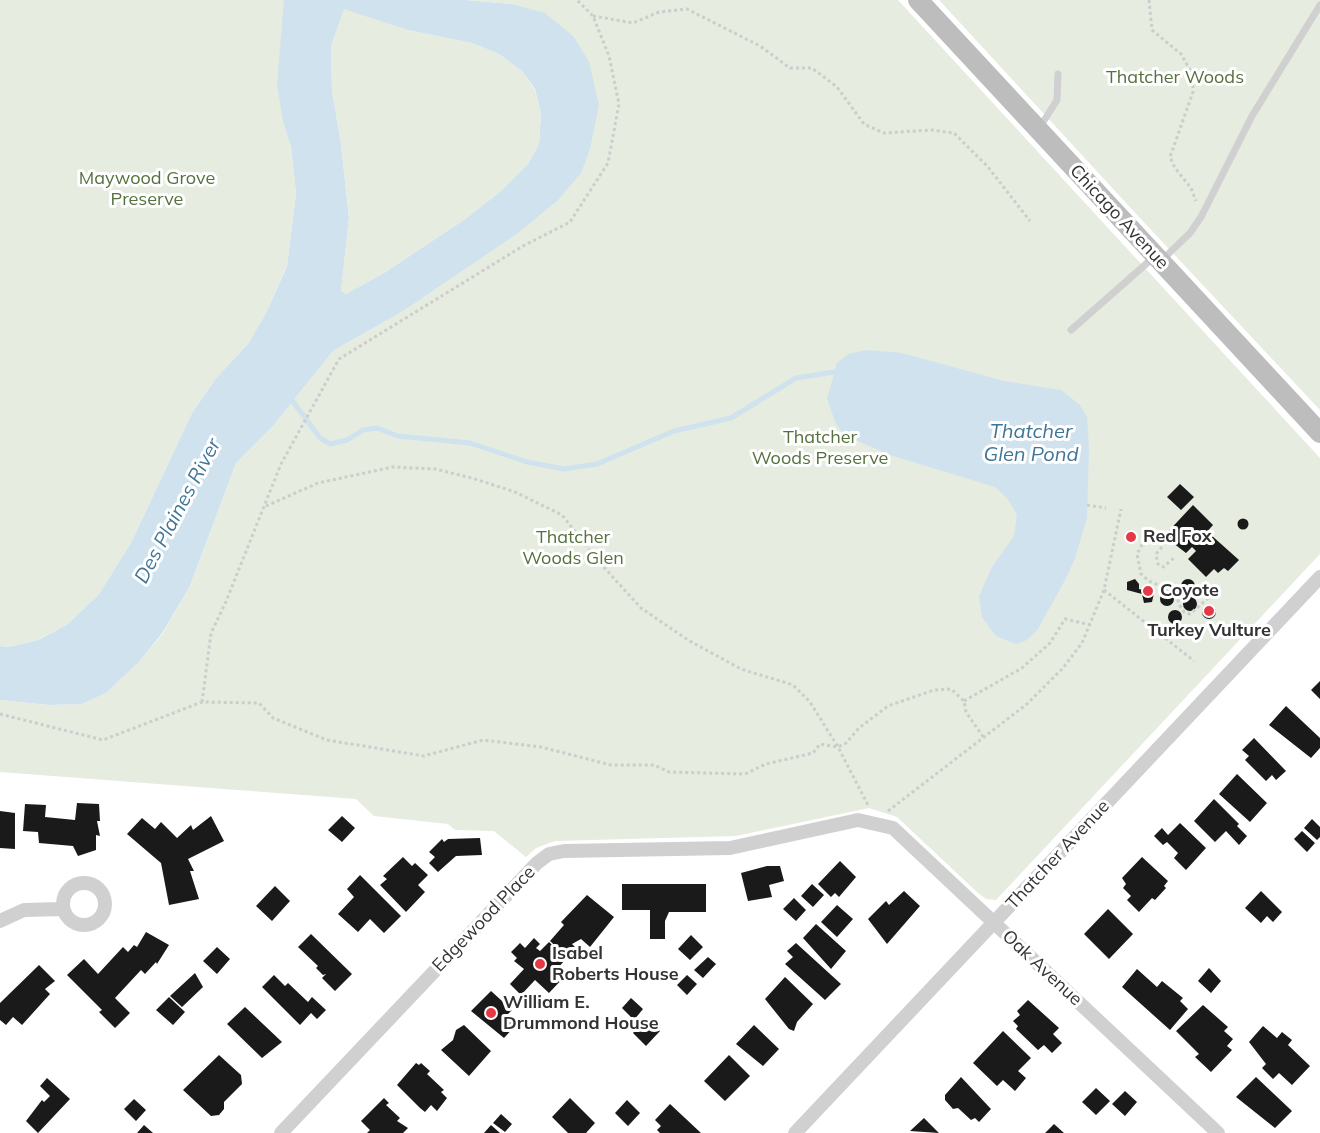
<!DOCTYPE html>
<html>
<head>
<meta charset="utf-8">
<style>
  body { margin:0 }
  canvas { display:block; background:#fff }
</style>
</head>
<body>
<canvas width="1320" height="1133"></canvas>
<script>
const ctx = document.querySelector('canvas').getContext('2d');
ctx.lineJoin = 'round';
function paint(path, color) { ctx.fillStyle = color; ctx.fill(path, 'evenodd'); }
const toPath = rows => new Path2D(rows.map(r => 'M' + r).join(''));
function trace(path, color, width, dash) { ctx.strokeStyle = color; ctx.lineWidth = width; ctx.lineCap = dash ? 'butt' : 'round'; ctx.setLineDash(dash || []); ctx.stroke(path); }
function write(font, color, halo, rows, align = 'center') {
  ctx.font = font + ' Mulish,sans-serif'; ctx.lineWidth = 6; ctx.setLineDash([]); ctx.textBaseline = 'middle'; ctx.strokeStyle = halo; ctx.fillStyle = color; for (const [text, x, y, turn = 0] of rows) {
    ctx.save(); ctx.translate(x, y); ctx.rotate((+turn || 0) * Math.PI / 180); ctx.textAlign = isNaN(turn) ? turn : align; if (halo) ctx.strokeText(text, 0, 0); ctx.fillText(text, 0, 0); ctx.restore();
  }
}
const green = toPath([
  [0,0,284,0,283,122,291,147,296,193,287,265,266,313,248,344,217,377,192,413,131,543,99,594,68,624,37,640,8,647,0,646],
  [466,0,898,0,1320,458,1320,554,996,900,986,899,978,893,897,817,869,808,736,836,555,841,536,848,526,857,494,831,455,830,448,824,374,816,356,799,0,772,0,700,49,705,82,704,106,693,139,662,163,633,189,588,236,463,273,426,333,351,405,310,517,234,581,173,511,4],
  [939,0,1320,0,1320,410,1139,217],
  [344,8,408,30,472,43,499,54,522,71,535,90,541,114,539,144,528,164,501,191,464,220,384,273,346,294,341,291,349,217,341,144,332,91,331,46]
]);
const water = toPath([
  [284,0,466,0,511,4,545,13,574,37,589,62,599,105,590,149,581,173,558,200,517,234,405,310,333,351,273,426,236,463,189,588,163,632,139,662,106,693,82,704,49,705,0,700,0,646,8,647,38,640,68,624,99,594,131,543,192,413,217,377,248,344,266,313,287,266,296,193,291,147,283,122,277,84],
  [344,9,408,30,472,43,499,54,522,71,535,89,541,114,539,144,528,164,501,191,464,220,384,273,346,294,341,291,349,218,341,144,332,91,331,46],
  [866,350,902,353,1004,381,1061,390,1080,405,1087,417,1089,448,1087,518,1075,558,1066,578,1038,629,1027,640,1016,644,996,636,982,617,979,596,992,567,1014,536,1017,515,1007,498,995,487,890,455,844,435,836,424,827,399,837,363,848,354]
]);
const stream = toPath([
  [288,395,320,438,330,444,347,440,363,430,377,428,398,436,470,443,527,462,564,469,597,464,674,431,731,418,796,378,834,372]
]);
const building = toPath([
  [1180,484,1194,497,1181,510,1167,497],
  [1193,505,1213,525,1205,534,1209,537,1211,535,1239,560,1228,571,1224,568,1218,573,1214,569,1206,577,1188,559,1196,551,1192,547,1186,553,1164,536],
  '1237.5 524a5.5 5.5 0 1 1 11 0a5.5 5.5 0 1 1-11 0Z',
  '1125.5 537a5.5 5.5 0 1 1 11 0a5.5 5.5 0 1 1-11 0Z',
  [1135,579,1139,584,1139,589,1154,593,1152,602,1144,603,1142,594,1127,590,1127,582],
  '1181 586a7 7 0 1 1 14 0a7 7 0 1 1-14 0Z',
  '1160 599a7 7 0 1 1 14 0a7 7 0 1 1-14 0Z',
  '1183 604a7 7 0 1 1 14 0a7 7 0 1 1-14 0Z',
  '1202 612a7 7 0 1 1 14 0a7 7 0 1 1-14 0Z',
  '1168 617a7 7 0 1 1 14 0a7 7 0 1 1-14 0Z',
  [1320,681,1320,699,1311,690],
  [1286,706,1320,738,1320,748,1311,758,1269,725],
  [1254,738,1286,771,1276,780,1272,775,1266,781,1245,760,1249,756,1242,750],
  [1237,774,1267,803,1250,822,1219,794],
  [1214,799,1239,824,1237,826,1247,836,1239,845,1226,831,1215,842,1194,821],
  [77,803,99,804,100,821,97,821,100,836,96,835,96,850,78,856,73,846,39,843,38,832,23,831,25,804,46,805,45,817,75,820],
  [0,811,15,813,15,849,0,848],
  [211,816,224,841,188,859,194,871,190,871,199,899,169,905,161,863,127,834,142,818,155,829,161,822,177,838,191,825,193,830],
  [342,816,355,828,342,842,328,830],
  [1312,819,1320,827,1320,837,1317,840,1304,828],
  [1180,823,1206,848,1186,870,1174,858,1178,853,1167,842,1163,845,1154,836,1162,828,1168,835],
  [1302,831,1315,843,1307,852,1294,839],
  [480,838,482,855,456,856,438,872,429,863,435,857,429,852,442,839,444,842,448,839],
  [403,857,412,866,415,863,428,875,418,885,425,892,406,912,380,885,387,879,383,876],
  [1142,857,1168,881,1164,886,1166,888,1155,900,1152,898,1139,912,1127,900,1131,896,1123,888,1126,884,1122,878],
  [840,861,856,877,839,897,835,893,831,897,818,884],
  [767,866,780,866,784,881,769,885,772,897,748,901,741,873],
  [360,875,401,916,384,933,370,919,358,932,338,914,354,897,347,889],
  [622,884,706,884,706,912,669,912,665,921,665,939,650,939,650,910,622,910],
  [812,884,824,895,813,907,801,896],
  [275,886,290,901,272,921,256,906],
  [904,891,920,906,887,944,868,919,886,901,889,905],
  [1261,891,1282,912,1273,922,1267,916,1261,923,1245,908],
  [587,895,614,917,590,947,581,939,572,944,584,956,578,962,566,950,563,953,550,941,564,925,561,922],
  [794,898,806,910,796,921,783,909],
  [837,905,853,919,837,937,821,922],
  [1108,909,1133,934,1109,959,1084,934],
  [816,924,846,951,831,969,803,938],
  [146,932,169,945,157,964,156,962,145,974,141,970,115,998,130,1013,115,1028,99,1012,102,1010,67,975,84,959,98,974,123,947,128,952,134,945,137,947],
  [311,934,352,974,335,991,322,978,326,974,323,975,316,968,318,966,298,947],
  [691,935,703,947,690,960,678,949],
  [534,938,540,944,536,948,540,951,549,942,561,953,559,956,564,961,558,968,566,975,549,993,535,980,521,995,510,984,524,969,514,961,517,958,511,952,520,943,525,948],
  [796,943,841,984,825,1000,785,964,793,957,787,951],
  [217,947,230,959,217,974,203,961],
  [708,957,716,964,703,978,694,970],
  [39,965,55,981,45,989,50,994,22,1025,13,1017,6,1025,0,1020,0,1003],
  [1209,968,1221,981,1211,993,1198,981],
  [1137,969,1157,987,1162,981,1183,998,1180,1001,1188,1009,1170,1030,1122,987],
  [195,973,203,987,182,1007,170,996],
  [274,975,285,986,288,983,308,1002,312,997,326,1010,317,1019,311,1013,300,1025,262,987],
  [687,975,697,984,687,995,677,985],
  [785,977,813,1004,797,1022,794,1031,789,1029,765,999],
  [491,991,512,1010,507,1015,516,1025,504,1038,471,1011],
  [169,997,185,1012,173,1025,156,1010],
  [631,998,643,1009,634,1020,622,1008],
  [1028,1000,1059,1028,1053,1034,1062,1043,1052,1053,1044,1045,1038,1050,1016,1029,1018,1026,1013,1021,1020,1015,1017,1011],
  [1203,1005,1228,1027,1224,1031,1233,1039,1227,1046,1232,1050,1211,1072,1195,1057,1199,1054,1176,1031],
  [245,1007,282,1042,262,1058,227,1024],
  [647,1018,660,1031,646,1046,633,1033],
  [464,1025,491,1051,469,1076,441,1050,453,1040,456,1030],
  [754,1025,779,1049,763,1066,736,1044],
  [1263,1026,1277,1038,1282,1032,1292,1040,1288,1045,1310,1066,1292,1085,1279,1073,1273,1079,1262,1068,1266,1064,1249,1042],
  [1003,1031,1031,1058,1018,1071,1026,1078,1015,1091,1003,1080,997,1086,973,1063],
  [219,1055,241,1075,242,1084,224,1102,224,1109,219,1115,211,1116,183,1090],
  [729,1055,750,1076,725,1101,704,1081],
  [416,1063,419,1065,421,1063,430,1071,427,1074,444,1090,441,1092,447,1098,437,1111,431,1105,425,1112,420,1108,397,1085],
  [961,1077,991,1109,979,1122,975,1118,971,1120,958,1108,953,1109,945,1100,945,1095],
  [1256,1077,1292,1111,1275,1128,1236,1097],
  [47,1078,70,1099,38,1133,26,1121,42,1100,44,1102,50,1096,40,1086],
  [1096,1088,1110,1101,1096,1115,1082,1102],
  [1125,1091,1137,1102,1125,1116,1112,1104],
  [384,1098,389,1103,386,1105,400,1118,397,1121,408,1128,403,1133,367,1133,370,1130,361,1121],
  [570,1098,595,1123,586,1133,568,1133,552,1117],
  [134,1099,146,1110,136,1121,124,1109],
  [627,1100,640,1113,628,1126,615,1113],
  [670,1104,701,1133,660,1133,657,1130,661,1126,655,1120],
  [501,1114,512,1124,505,1132,493,1123],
  [924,1118,939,1133,910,1131],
  [1054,1124,1064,1133,1045,1133],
  [144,1125,153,1133,137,1133],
  [491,1125,500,1133,484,1133]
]);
const path = toPath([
  [1149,0,1152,30,1181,54,1193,75,1193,92,1170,157,1175,168,1191,188,1196,201],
  [593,16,633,23,659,12,687,9,760,46,790,68,812,68,837,87,864,124,884,133,931,130,954,133,988,167,1030,221],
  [1087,505,1106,508],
  [266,506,318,483,393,467,435,469,472,478,515,492,562,515,600,563,641,608,688,640,741,669,793,685,810,702,838,747,869,807],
  [1148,534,1137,554,1141,574,1149,581,1175,592,1180,606,1184,612,1190,614,1213,594],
  [1162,547,1156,554,1158,564,1163,567,1174,558],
  [1104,590,1194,661],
  [964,701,1022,668,1050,643,1065,619,1091,625],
  [202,702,211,633,225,604,281,464,339,359,523,246,570,222,608,163,619,104,609,56,593,16,577,0],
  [0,714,103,740,202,702,259,703,273,718,327,740,424,756,483,740,541,747,611,765,654,765,669,772,745,774,766,764,813,753,820,744,838,747,846,743,859,728,888,706,934,690,951,689,964,701,966,712,984,738],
  [888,811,1027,704,1063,668,1082,643,1104,590,1121,509]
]);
const service = toPath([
  [1040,127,1057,100,1058,74],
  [1163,259,1190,233,1201,217,1252,116,1320,5],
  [1071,330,1154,257]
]);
const minor = toPath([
  '63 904a21 21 0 1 1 42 0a21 21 0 1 1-42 0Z',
  [0,921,24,910,63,909],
  [281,1133,537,863,549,854,564,851,730,848,858,820,893,828,1218,1133],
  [795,1133,1320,577]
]);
const secondary = toPath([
  [918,0,1320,433]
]);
const markers = [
  [1131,537,6,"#e63946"],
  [1148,591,6,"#e63946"],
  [1209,611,6,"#e63946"],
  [540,964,6,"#e63946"],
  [491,1013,6,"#e63946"]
];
const parkNames = [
  ["Thatcher Woods",1175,78],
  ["Maywood Grove",147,179],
  ["Preserve",147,200],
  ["Thatcher",820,438],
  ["Woods Preserve",820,459],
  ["Thatcher",573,538],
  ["Woods Glen",573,559]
];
const streetNames = [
  ["Chicago Avenue",1119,217,47],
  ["Thatcher Avenue",1058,855,-47],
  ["Edgewood Place",484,919,-46],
  ["Oak Avenue",1042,968,43]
];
const poiNames = [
  ["Red Fox",1143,537],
  ["Coyote",1160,591],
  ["Turkey Vulture",1209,631,"center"],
  ["Isabel",552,954],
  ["Roberts House",552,975],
  ["William E.",503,1003],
  ["Drummond House",503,1024]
];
const waterNames = [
  ["Thatcher",1031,432],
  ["Glen Pond",1031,455],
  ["Des Plaines River",178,511,-62]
];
paint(green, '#e6ecdf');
paint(water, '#cfe2ee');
trace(stream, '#cfe2ee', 5);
paint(building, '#1a1a1a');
trace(path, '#cdcdcd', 3, [3, 3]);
trace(service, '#d0d0d0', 7);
trace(minor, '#d0d0d0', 14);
trace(secondary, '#bdbdbd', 20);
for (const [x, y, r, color] of markers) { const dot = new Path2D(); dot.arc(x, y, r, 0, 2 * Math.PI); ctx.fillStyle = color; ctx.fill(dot); trace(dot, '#fff', 2); }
write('18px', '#56703f', '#fff', parkNames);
write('18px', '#333', '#fff', streetNames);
write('bold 18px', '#333', '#fff', poiNames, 'left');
write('italic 20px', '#3f7597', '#fff', waterNames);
</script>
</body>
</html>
